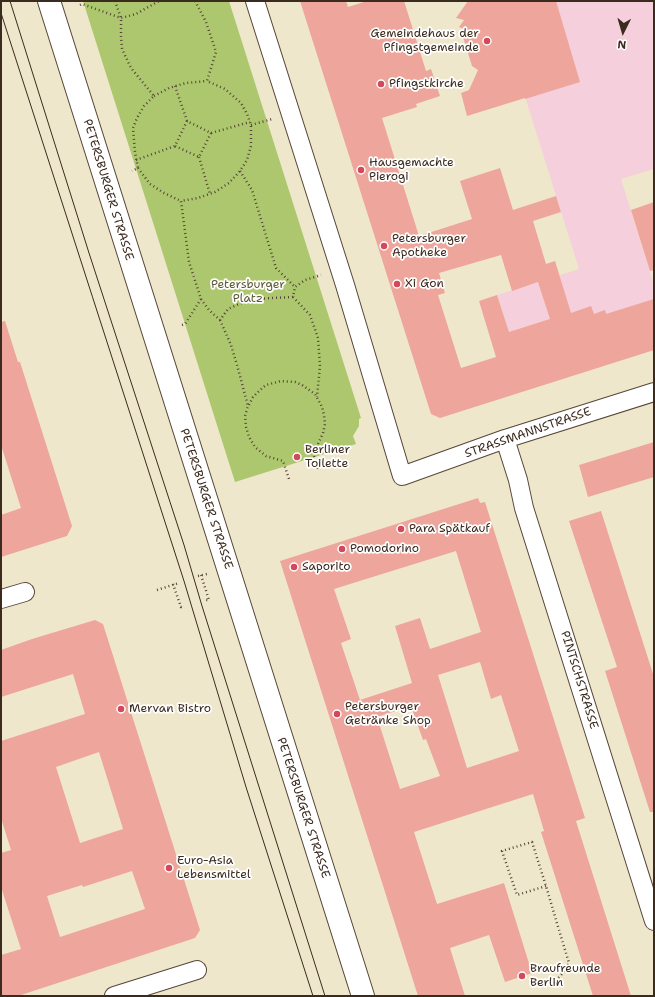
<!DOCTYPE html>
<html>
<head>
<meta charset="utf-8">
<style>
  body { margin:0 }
  #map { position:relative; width:655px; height:997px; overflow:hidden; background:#efe7cc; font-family:"Shantell Sans",sans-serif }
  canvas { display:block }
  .frame { position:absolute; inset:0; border:2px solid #3b2a1e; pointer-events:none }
  .north { position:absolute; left:603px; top:12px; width:40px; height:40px; -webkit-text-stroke:3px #fff; paint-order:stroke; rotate:185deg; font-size:11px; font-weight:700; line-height:16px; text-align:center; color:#3b2a1e }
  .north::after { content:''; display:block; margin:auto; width:14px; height:18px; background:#3b2a1e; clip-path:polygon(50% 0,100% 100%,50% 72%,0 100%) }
</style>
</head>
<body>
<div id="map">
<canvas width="655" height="997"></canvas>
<div class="frame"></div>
<div class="north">N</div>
</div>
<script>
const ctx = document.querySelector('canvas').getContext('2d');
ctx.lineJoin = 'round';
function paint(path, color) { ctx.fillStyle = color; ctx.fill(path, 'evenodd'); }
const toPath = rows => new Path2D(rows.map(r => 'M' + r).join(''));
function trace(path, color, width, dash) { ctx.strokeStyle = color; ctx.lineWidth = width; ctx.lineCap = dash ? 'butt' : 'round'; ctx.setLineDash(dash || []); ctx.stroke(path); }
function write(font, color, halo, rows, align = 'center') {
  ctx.font = font + ' "Shantell Sans",sans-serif'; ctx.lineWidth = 3.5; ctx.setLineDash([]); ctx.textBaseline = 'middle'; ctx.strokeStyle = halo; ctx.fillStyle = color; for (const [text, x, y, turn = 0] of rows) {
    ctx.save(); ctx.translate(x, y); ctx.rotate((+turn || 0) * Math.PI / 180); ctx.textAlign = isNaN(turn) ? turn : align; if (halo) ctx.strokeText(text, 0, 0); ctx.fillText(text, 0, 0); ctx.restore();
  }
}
const built = toPath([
  [495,1,654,1,654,169,621,179,654,284,654,350,528,390,497,295,579,269]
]);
const green = toPath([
  [83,1,229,1,361,418,359,419,359,426,353,436,356,444,235,482]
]);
const building = toPath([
  [300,1,346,1,348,7,367,1,404,1,426,71,431,69,440,96,416,104,417,107,382,118,419,236,472,219,460,181,500,168,513,210,556,196,561,212,533,221,546,264,555,261,571,313,591,306,594,314,605,310,606,314,654,299,654,350,440,418,431,414],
  [501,255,512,291,538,282,550,319,509,332,497,295,479,301,496,357,461,368,438,295,445,293,439,273],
  [468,1,556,1,580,82,525,99,525,98,467,116,461,93,469,90,478,70,472,66,463,37,466,30,459,27,464,20,456,18],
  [654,202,654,270,650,271,631,210],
  [5,321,18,362,20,362,72,526,67,536,1,557,1,515,21,508,1,445,1,322],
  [654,442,654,477,588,497,579,465],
  [478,498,480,503,485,502,585,818,576,821,631,996,593,996,541,832,544,831,533,794,414,832,437,904,504,883,532,973,505,982,489,935,450,948,465,996,418,996,280,561],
  [456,551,481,632,430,649,420,618,395,626,412,683,360,700,341,643,351,639,334,589],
  [480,662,491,699,501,695,519,751,467,768,438,675],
  [411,706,423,740,426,739,440,776,400,789,377,717],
  [601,511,654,677,654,812,650,812,605,671,617,667,569,521],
  [95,620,103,624,200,930,195,938,18,996,1,996,1,955,21,949,1,887,1,853,11,850,1,818,1,741,85,714,73,674,1,697,1,650,32,639],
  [99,752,123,829,80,843,56,767],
  [132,871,145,909,60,937,47,896,82,885,83,887]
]);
const path = toPath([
  [115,1,121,18,121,36,122,49,131,68,154,96,144,106,137,118,133,128,135,152,138,168,132,171],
  [80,5,82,4,121,18,136,14,159,1],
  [175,86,187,121],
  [154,96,169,88,186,83,207,81],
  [251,125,272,119],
  [211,133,199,157,175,146,187,121,211,133,250,122],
  [199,157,210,194],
  [136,160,175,146],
  [138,168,150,184,164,193,181,201],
  [240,171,252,190,276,268,295,287],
  [293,297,310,315,318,338,320,366,317,397],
  [201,299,209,310,220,320,228,309,239,304,254,299,293,297,295,287,305,280,321,275],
  [220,320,231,345,237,365,248,406,245,416,246,427,249,437,255,447,266,456,283,461,289,479],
  [182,325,185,324,201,299,189,262,181,201,198,198,215,192,229,183,240,171,247,160,251,146,251,125,247,114,241,103,225,89,207,81,216,52,206,22,195,1],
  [249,405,253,397,260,390,266,385,281,381,295,382,302,385,315,394,322,407,324,415,325,424,323,433,318,444,312,450,318,469],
  [201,575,209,600,206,600],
  [198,576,207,574],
  [173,584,181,607,184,606],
  [157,590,179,583],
  [546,886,517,895,502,851,532,842,546,886,556,920,569,963,566,969,551,987]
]);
const minor = toPath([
  [255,1,345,285,402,476,505,439,654,392],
  [505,439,518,480,524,508,654,921],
  [1,599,25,592],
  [114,996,197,970]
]);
const primary = toPath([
  [49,1,363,996]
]);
const tram = toPath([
  [10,1,89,253,184,545,202,606,325,996],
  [1,13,184,581,246,787,313,996]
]);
const markers = [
  [487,41,4,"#d1495b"],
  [381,84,4,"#d1495b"],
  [361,170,4,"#d1495b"],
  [384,246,4,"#d1495b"],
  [397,284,4,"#d1495b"],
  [297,457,4,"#d1495b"],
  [401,529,4,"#d1495b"],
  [342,549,4,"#d1495b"],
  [294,567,4,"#d1495b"],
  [121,709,4,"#d1495b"],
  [337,714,4,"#d1495b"],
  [169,868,4,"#d1495b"],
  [522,976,4,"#d1495b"]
];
const poiNames = [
  ["Gemeindehaus der",479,34,"right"],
  ["Pfingstgemeinde",479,48,"right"],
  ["Pfingstkirche",389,84],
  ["Hausgemachte",369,163],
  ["Pierogi",369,177],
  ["Petersburger",392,239],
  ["Apotheke",392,253],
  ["Xi Gon",405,284],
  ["Berliner",305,450],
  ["Toilette",305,464],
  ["Para Spätkauf",409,529],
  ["Pomodorino",350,549],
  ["Saporito",302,567],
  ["Petersburger",345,707],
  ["Getränke Shop",345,721],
  ["Mervan Bistro",129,709],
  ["Euro-Asia",177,861],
  ["Lebensmittel",177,875],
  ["Braufreunde",530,969],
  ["Berlin",530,983]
];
const streetNames = [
  ["PETERSBURGER STRASSE",108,190,73],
  ["STRASSMANNSTRASSE",528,433,-19],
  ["PETERSBURGER STRASSE",206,499,72],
  ["PINTSCHSTRASSE",579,680,73],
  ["PETERSBURGER STRASSE",303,808,72]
];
const parkNames = [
  ["Petersburger",248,285],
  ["Platz",248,299]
];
paint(built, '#f5cfdb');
paint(green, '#adc76e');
paint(building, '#eea59b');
trace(minor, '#564638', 20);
trace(primary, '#564638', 24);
trace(path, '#564638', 2.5, [1, 3]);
trace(minor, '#fff', 18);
trace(primary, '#fff', 22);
trace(tram, '#3b2a1e', 1);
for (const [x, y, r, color] of markers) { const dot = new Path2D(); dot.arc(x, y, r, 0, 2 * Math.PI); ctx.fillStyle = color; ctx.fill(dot); trace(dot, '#fff', 1.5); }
write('12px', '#3b2a1e', '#fff', poiNames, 'left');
write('12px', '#3b2a1e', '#fff', streetNames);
write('12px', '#5d5936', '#fff', parkNames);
</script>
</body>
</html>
